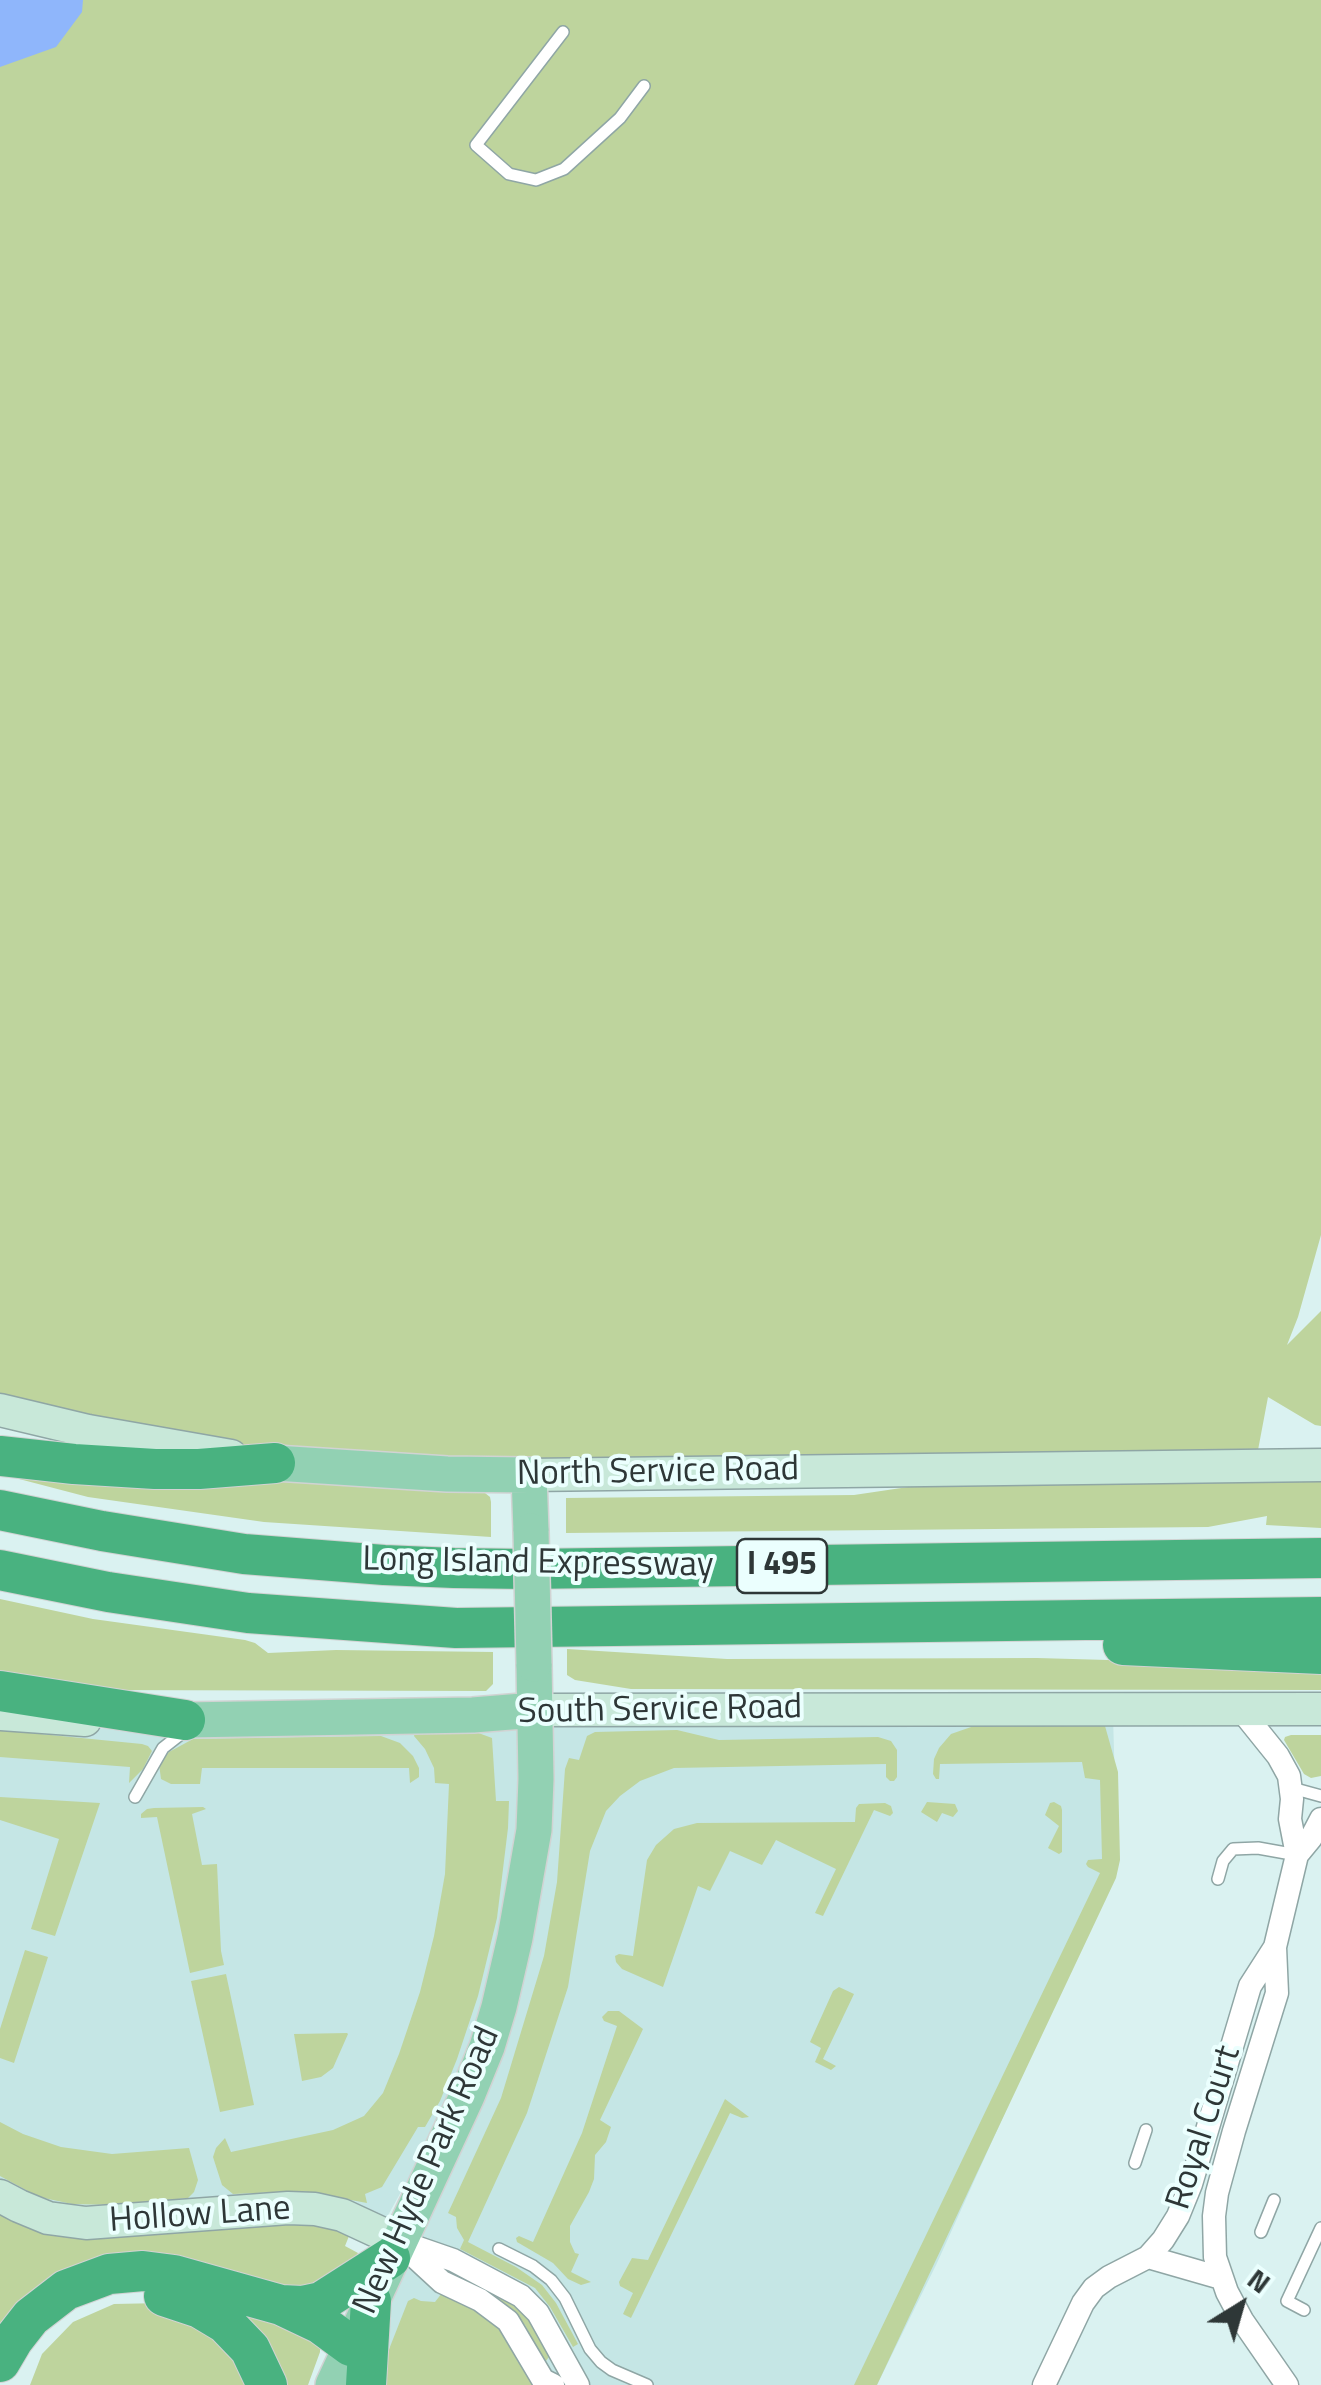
<!DOCTYPE html>
<html>
<head>
<meta charset="utf-8">
<style>
  body { margin:0 }
  #map { position:relative; width:1321px; height:2385px; overflow:hidden; background:#daf2f1; font-family:"Titillium Web",sans-serif }
  canvas { display:block }
  .north { position:absolute; left:1191px; top:2255px; width:100px; height:100px; -webkit-text-stroke:8px #ebfffe; paint-order:stroke; rotate:37deg; font-size:28px; font-weight:700; line-height:40px; text-align:center; color:#2e3737 }
  .north::after { content:''; display:block; margin:auto; width:35px; height:45px; background:#2e3737; clip-path:polygon(50% 0,100% 100%,50% 72%,0 100%) }
</style>
</head>
<body>
<div id="map">
<canvas width="1321" height="2385"></canvas>
<div class="north">N</div>
</div>
<script>
const ctx = document.querySelector('canvas').getContext('2d');
ctx.lineJoin = 'round';
function paint(path, color) { ctx.fillStyle = color; ctx.fill(path, 'evenodd'); }
const toPath = rows => new Path2D(rows.map(r => 'M' + r).join(''));
function trace(path, color, width, dash) { ctx.strokeStyle = color; ctx.lineWidth = width; ctx.lineCap = dash ? 'butt' : 'round'; ctx.setLineDash(dash || []); ctx.stroke(path); }
function write(font, color, halo, rows, align = 'center') {
  ctx.font = font + ' "Titillium Web",sans-serif'; ctx.lineWidth = 8; ctx.setLineDash([]); ctx.textBaseline = 'middle'; ctx.strokeStyle = halo; ctx.fillStyle = color; for (const [text, x, y, turn = 0] of rows) {
    ctx.save(); ctx.translate(x, y); ctx.rotate((+turn || 0) * Math.PI / 180); ctx.textAlign = isNaN(turn) ? turn : align; if (halo) ctx.strokeText(text, 0, 0); ctx.fillText(text, 0, 0); ctx.restore();
  }
}
const built = toPath([
  [1113,1716,1117,1854,1112,1876,937,2263,877,2385,400,2385,380,2314,517,1995,551,1835,552,1725],
  [0,1723,186,1733,524,1726,520,1864,493,2007,431,2138,387,2217,314,2198,49,2212,0,2187]
]);
const green = toPath([
  [0,0,1321,0,1321,1235,1298,1317,1287,1345,1321,1311,1321,1426,1315,1425,1268,1397,1255,1466,376,1471,0,1410],
  [0,1474,250,1480,485,1493,490,1497,491,1502,491,1537,264,1522,88,1497],
  [1321,1479,1321,1528,1266,1525,1267,1516,1208,1527,566,1533,566,1498,854,1495,935,1483],
  [0,1599,93,1619,245,1640,255,1643,268,1653,336,1650,493,1652,493,1684,486,1691,82,1690,0,1677],
  [567,1649,727,1659,1037,1658,1321,1666,1321,1690,631,1689,575,1680,567,1675],
  [974,1726,1105,1726,1118,1772,1120,1860,1116,1878,877,2385,854,2385,1100,1873,1088,1867,1086,1864,1088,1860,1102,1859,1100,1780,1085,1778,1082,1762,940,1764,939,1779,936,1779,933,1774,934,1759,939,1748,951,1734],
  [0,1730,142,1744,148,1746,152,1751,143,1769,129,1783,130,1767,0,1757],
  [677,1730,719,1740,878,1737,891,1741,897,1750,897,1777,894,1781,890,1781,886,1777,886,1764,674,1768,640,1781,620,1796,606,1811,590,1851,568,1987,527,2113,468,2242,516,2267,542,2285,556,2303,578,2344,573,2347,550,2307,535,2288,460,2249,464,2240,457,2228,456,2217,448,2213,501,2098,544,1956,557,1882,565,1769,569,1758,579,1760,587,1736,595,1732],
  [473,1731,492,1738,496,1801,509,1801,508,1828,497,1918,478,1996,457,2059,440,2101,425,2127,418,2127,382,2187,365,2194,367,2203,302,2191,233,2194,222,2185,213,2157,216,2148,225,2138,231,2152,333,2130,364,2116,383,2093,399,2054,420,1992,434,1936,445,1874,449,1784,435,1783,434,1768,425,1749,414,1736,415,1733],
  [1291,1735,1321,1735,1321,1776,1311,1778,1304,1774,1284,1740,1285,1737],
  [381,1736,400,1743,413,1756,419,1768,419,1777,410,1783,409,1768,202,1768,200,1784,171,1784,161,1779,159,1764,169,1752,193,1739],
  [0,1797,100,1803,55,1936,31,1929,59,1839,0,1820],
  [927,1802,955,1804,958,1811,953,1817,942,1813,937,1822,921,1812],
  [1054,1802,1061,1806,1062,1810,1062,1852,1059,1854,1048,1848,1059,1826,1045,1815,1050,1803],
  [885,1803,891,1806,893,1813,890,1816,874,1810,823,1916,815,1913,836,1869,776,1840,762,1865,730,1851,710,1891,698,1886,663,1987,622,1969,616,1962,615,1956,619,1954,633,1956,647,1860,656,1845,674,1829,697,1823,855,1822,856,1808,859,1804],
  [203,1807,206,1809,192,1814,202,1865,217,1864,221,1951,224,1965,190,1973,157,1817,141,1818,141,1814,147,1809,154,1808],
  [25,1950,48,1957,14,2063,0,2058,0,2029],
  [226,1974,254,2105,220,2112,191,1981],
  [839,1987,854,1994,823,2059,836,2066,831,2070,815,2062,821,2048,810,2042,833,1991],
  [608,2011,619,2011,643,2029,600,2120,611,2127,606,2142,595,2155,594,2179,589,2192,570,2226,570,2242,575,2253,579,2254,571,2272,591,2282,581,2285,568,2279,553,2263,517,2242,516,2238,519,2236,533,2242,582,2133,617,2026,604,2021,602,2017],
  [347,2033,348,2034,333,2068,321,2077,302,2081,294,2034],
  [725,2099,749,2117,742,2118,730,2113,631,2318,623,2314,633,2293,620,2286,619,2282,632,2258,648,2260],
  [0,2122,23,2134,61,2147,112,2154,189,2148,198,2180,194,2192,188,2198,114,2205,72,2204,39,2197,0,2176],
  [0,2210,300,2220,351,2231,345,2246,358,2253,350,2272,318,2295,109,2262,0,2348],
  [500,2292,533,2320,551,2354,546,2361,542,2359,525,2325,497,2298],
  [442,2293,482,2313,500,2326,518,2362,535,2385,375,2385,408,2301,414,2298,421,2301,435,2302],
  [163,2303,204,2317,259,2385,30,2385,42,2354,73,2322,114,2304],
  [229,2310,300,2318,320,2338,320,2352,308,2385,277,2385]
]);
const water = toPath([
  [0,0,83,0,82,12,56,47,0,67]
]);
const lane = toPath([
  [563,32,476,145,509,174,536,180,564,169,620,118,644,86],
  [1292,1788,1321,1796],
  [135,1797,163,1748,186,1730],
  [1218,1879,1223,1861,1233,1849,1258,1848,1297,1855],
  [1135,2163,1146,2130],
  [1261,2232,1274,2200],
  [499,2249,533,2266,551,2280,565,2298,590,2349,601,2362,612,2370,647,2385],
  [1304,2310,1287,2301,1321,2228]
]);
const street = toPath([
  [1241,1710,1278,1756,1289,1776,1292,1799,1290,1819,1297,1855],
  [398,2241,453,2260,521,2296,538,2313,578,2385],
  [404,2247,442,2282,480,2300,508,2321,543,2380,553,2385],
  [1148,2257,1221,2278],
  [1044,2385,1083,2303,1094,2288,1109,2277,1148,2257,1163,2240,1178,2216,1191,2184,1250,1986,1275,1947],
  [1287,2385,1242,2320,1227,2292,1215,2257,1214,2216,1217,2193,1234,2131,1277,1993,1275,1947,1297,1855,1311,1838,1321,1819]
]);
const secondary = toPath([
  [0,1410,88,1431,231,1456],
  [529,1475,1321,1465],
  [535,1710,1321,1709],
  [0,1714,85,1720],
  [0,2196,19,2206,48,2218,86,2223,288,2208,315,2209,342,2215,398,2241]
]);
const primary = toPath([
  [275,1463,447,1474,529,1475,531,1531],
  [185,1720,473,1715,535,1710],
  [333,2385,467,2096,487,2047,499,2007,515,1938,534,1830,536,1779,534,1664]
]);
const highway = toPath([
  [0,1456,74,1464,155,1469,199,1469,275,1463],
  [0,1510,102,1531,244,1554,384,1565,454,1568,526,1569,1321,1558],
  [0,1570,108,1592,248,1613,456,1628,1321,1617],
  [1123,1645,1321,1654],
  [0,1691,185,1720],
  [164,2296,200,2308,225,2323,250,2349,267,2385],
  [281,2305,302,2306,321,2302,390,2258],
  [0,2362,13,2340,31,2317,66,2290,109,2274,143,2271,174,2275,281,2305,321,2324,351,2346],
  [366,2385,371,2301]
]);
const primaryBridge = toPath([
  [531,1531,534,1664]
]);
const shields = [
  [782,1566,90]
];
const shieldNames = [
  ["I 495",782,1566]
];
const streetNames = [
  ["North Service Road",658,1473,-1],
  ["Long Island Expressway",538,1564,1],
  ["South Service Road",660,1711,-1],
  ["Royal Court",1205,2128,-72],
  ["New Hyde Park Road",428,2171,-66],
  ["Hollow Lane",200,2216,-4]
];
paint(built, '#c5e6e5');
paint(green, '#bed49d');
paint(water, '#8fb6fb');
trace(lane, '#8fa6a5', 14);
trace(street, '#8fa6a5', 25);
trace(secondary, '#8fa6a5', 35);
trace(primary, '#d1d3d3', 38);
trace(highway, '#d1d3d3', 42);
trace(lane, '#fff', 11);
trace(street, '#fff', 22);
trace(secondary, '#c8e8d9', 32);
trace(primary, '#92d1b3', 35);
trace(highway, '#49b280', 40);
trace(primaryBridge, '#d1d3d3', 38, []);
trace(primaryBridge, '#92d1b3', 35);
for (const [x, y, w] of shields) { const box = new Path2D(); box.roundRect(x - w / 2, y - 27, w, 54, 8); ctx.fillStyle = '#ebfffe'; ctx.fill(box); trace(box, '#2e3737', 2.5); }
write('bold 32px', '#2e3737', null, shieldNames);
write('35px', '#2e3737', '#ebfffe', streetNames);
</script>
</body>
</html>
